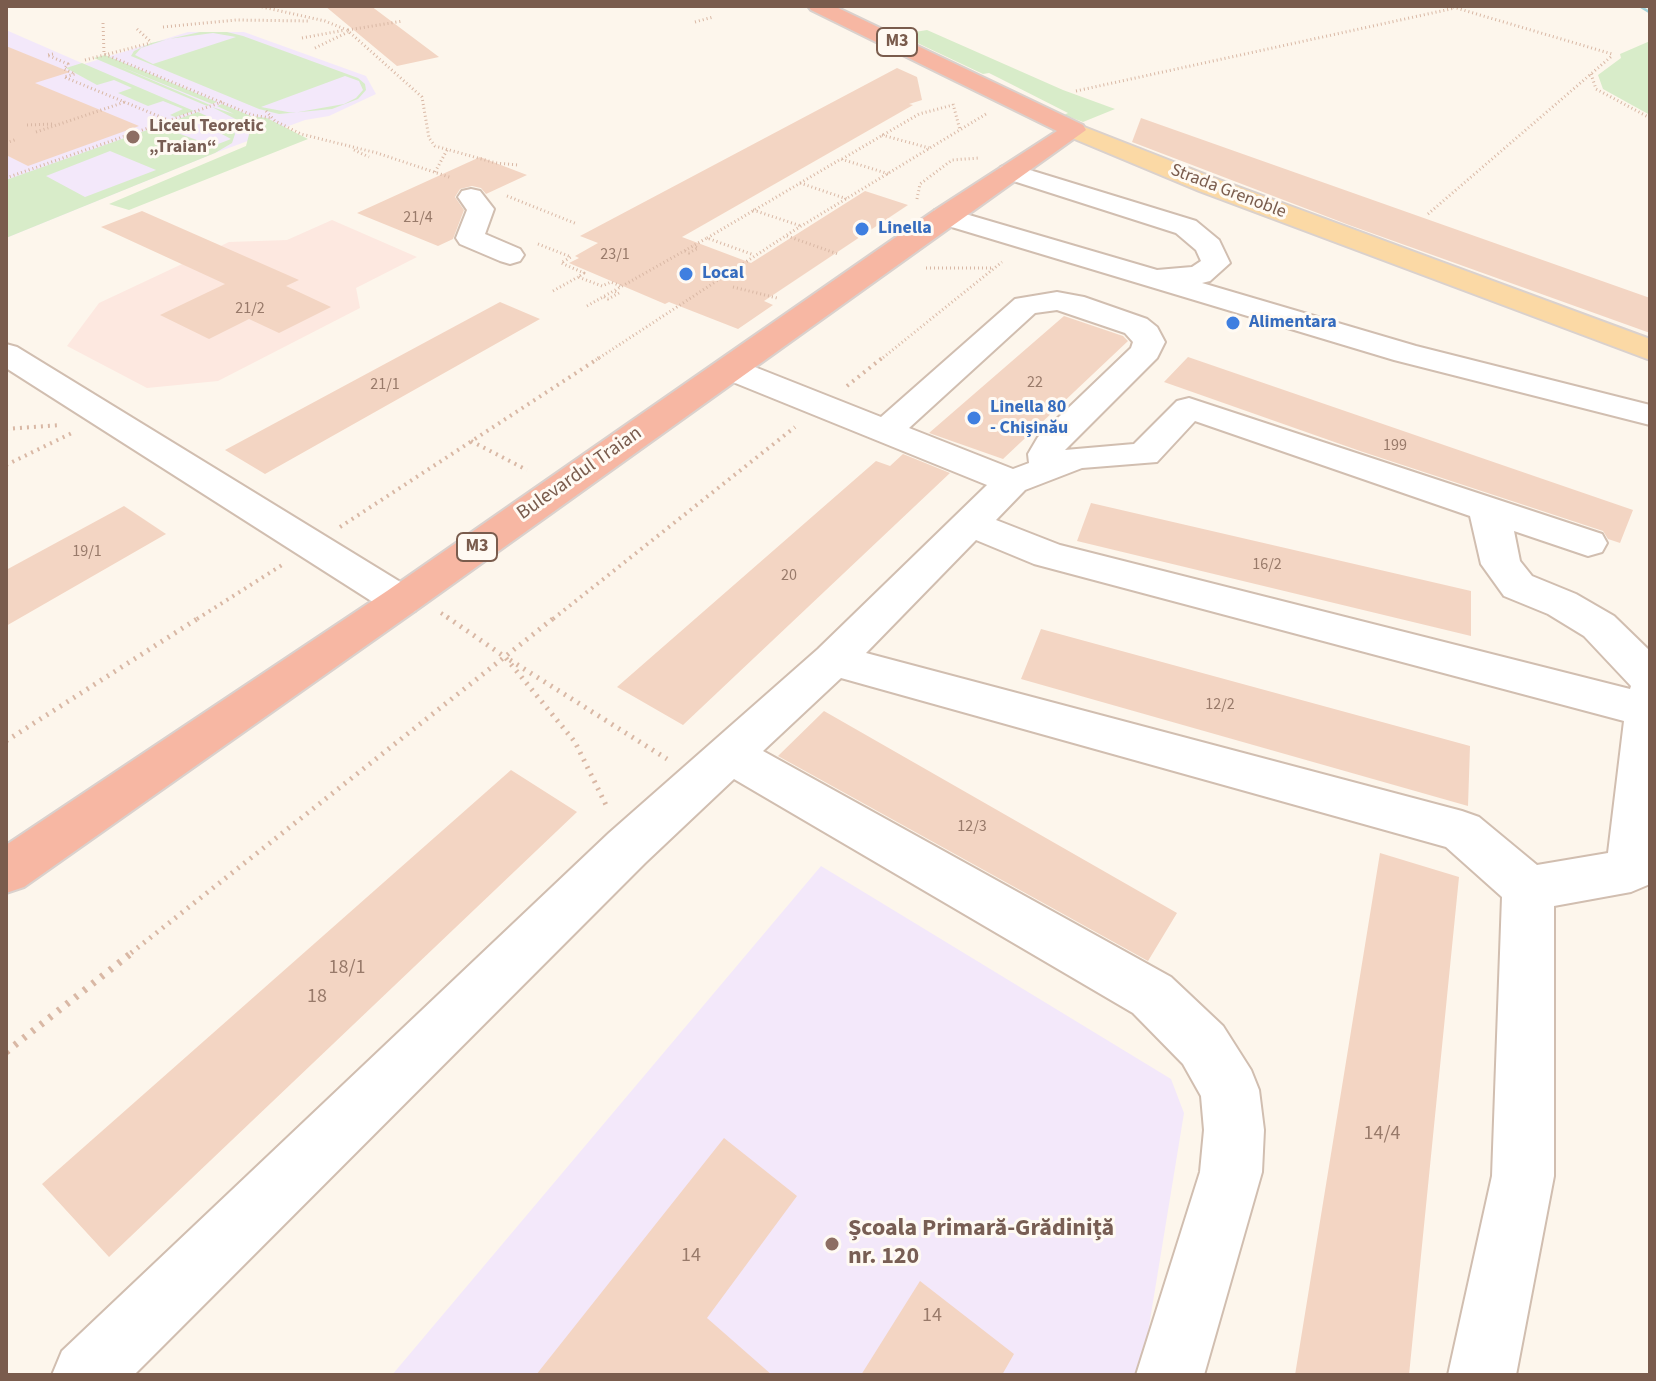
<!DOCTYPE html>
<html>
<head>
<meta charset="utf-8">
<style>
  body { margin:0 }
  #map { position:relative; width:1656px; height:1381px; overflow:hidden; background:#fdf6ec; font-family:"Source Sans 3",sans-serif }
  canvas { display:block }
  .frame { position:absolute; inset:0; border:8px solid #7a5c4d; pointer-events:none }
</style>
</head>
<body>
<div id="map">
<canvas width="1656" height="1381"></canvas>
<div class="frame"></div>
</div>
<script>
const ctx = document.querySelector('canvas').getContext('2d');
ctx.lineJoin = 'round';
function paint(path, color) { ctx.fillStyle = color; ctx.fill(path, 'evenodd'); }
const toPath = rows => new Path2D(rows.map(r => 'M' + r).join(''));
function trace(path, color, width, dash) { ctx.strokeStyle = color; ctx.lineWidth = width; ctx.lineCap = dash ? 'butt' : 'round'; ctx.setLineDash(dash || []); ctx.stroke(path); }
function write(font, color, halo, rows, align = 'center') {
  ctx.font = font + ' "Source Sans 3",sans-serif'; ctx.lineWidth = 6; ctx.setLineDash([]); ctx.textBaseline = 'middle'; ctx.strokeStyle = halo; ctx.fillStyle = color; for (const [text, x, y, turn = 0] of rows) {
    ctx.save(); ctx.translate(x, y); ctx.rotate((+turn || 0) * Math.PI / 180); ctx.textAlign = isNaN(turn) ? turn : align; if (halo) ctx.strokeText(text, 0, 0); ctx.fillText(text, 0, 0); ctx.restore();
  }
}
const commercial = toPath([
  [332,220,417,257,356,288,360,308,218,381,147,388,67,346,99,303,229,242,287,240]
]);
const education = toPath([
  [6,30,84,64,188,32,244,32,366,76,376,94,329,116,305,120,215,153,6,238],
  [821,866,1171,1079,1184,1113,1141,1375,392,1375]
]);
const green = toPath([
  [904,28,915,32,927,30,1063,90,1115,109,1083,122,1064,115,1068,113,999,78,989,73,983,74,892,31],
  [200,32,227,32,243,36,358,78,365,84,366,90,358,99,332,109,279,114,259,109,131,56,134,51,151,43],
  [213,33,236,37,153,64,135,55,141,48,168,39],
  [345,76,359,81,363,90,356,98,344,104,293,113,261,107],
  [1650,41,1650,115,1603,89,1598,75,1621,58,1620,54],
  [105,55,165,80,217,102,212,104,119,66,210,105,207,106,94,58],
  [82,63,194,111,175,117,170,115,183,109,163,101,148,106,118,93,132,88,114,80,97,85,66,68],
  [222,104,251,116,267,118,308,139,129,210,109,204,246,146,251,127,212,107,234,114,217,106],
  [198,112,209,117,194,123,184,119,164,128,213,146,231,139,218,132,231,127,235,134,232,143,215,153,6,238,6,180],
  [110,151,156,170,85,197,46,176]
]);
const stream = toPath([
  [1637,6,1642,6,1650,11,1650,14,1637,6]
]);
const building = toPath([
  [325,6,371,6,439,57,397,66],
  [6,46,70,72,35,83,139,126,28,166,6,155],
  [897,68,917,77,922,100,909,104,913,105,682,237,751,263,865,191,908,205,764,301,773,305,738,329,669,302,665,304,569,263,579,258,575,256,598,243,580,236],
  [1141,118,1650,298,1650,333,1349,225,1132,142],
  [480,157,527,175,486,194,481,188,472,186,460,189,455,197,464,210,453,239,438,246,357,213],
  [142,211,299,280,286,286,331,307,279,333,249,319,209,339,160,315,225,284,101,227],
  [500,302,540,319,265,474,225,450],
  [1064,316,1123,336,1128,341,1003,459,929,433],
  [1188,357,1633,510,1620,543,1608,539,1603,531,1360,451,1164,382],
  [903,454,950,473,683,725,617,687,876,461,890,466],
  [1091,503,1471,591,1471,636,1077,541],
  [124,506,166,534,6,626,6,570],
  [1041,629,1470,746,1468,806,1021,679],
  [824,711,1177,913,1148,961,778,756],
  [511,770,577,812,109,1257,42,1184],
  [1380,853,1459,877,1409,1375,1295,1375],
  [724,1138,797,1196,707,1318,772,1375,536,1375],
  [920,1281,1014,1354,1002,1375,861,1375]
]);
const pathFar3 = toPath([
  [258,6,325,21,347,30,422,97,429,138,435,146,496,163,518,165],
  [1453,7,1612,54],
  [695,22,713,17],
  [103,23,104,54,252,115,271,118],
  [163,27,236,20,310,21],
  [137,29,151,42],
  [348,30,403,21],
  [302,38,345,30],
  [315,48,348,32],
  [53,54,47,55,68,64,64,69,75,74,64,77,168,120],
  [85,60,151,43],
  [1591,74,1596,89,1650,118],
  [1076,91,1455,8],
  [953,104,960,130],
  [266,111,275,121,301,134,377,153,452,178],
  [27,125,54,124],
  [36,132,125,102],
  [882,135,929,148],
  [6,143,17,139],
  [354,150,369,157],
  [842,159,919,114,953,105],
  [435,172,447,150],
  [6,178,222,102],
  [800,183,847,199],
  [507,196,577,224],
  [917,199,920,184,952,160,979,158],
  [753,210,801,226],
  [1428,214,1613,55],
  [787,236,838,254],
  [707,238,841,159,889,174],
  [538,244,571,257,561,263,584,273,578,277,602,286,611,282,621,286],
  [685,251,689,253,698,248,693,246],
  [926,268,992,268],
  [733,287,777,298],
  [553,291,578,277],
  [604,297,608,299,619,293,614,291],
  [587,306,707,238,754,255],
  [596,360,793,231,986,114],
  [880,360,1002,262]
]);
const pathFar2 = toPath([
  [847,386,882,358],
  [6,429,61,425],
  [471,441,527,470],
  [6,465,74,432],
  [340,527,599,358],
  [441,613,450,619],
  [197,619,282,565],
  [553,619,795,427]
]);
const pathFar1 = toPath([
  [447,617,505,657,575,742,608,809],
  [510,660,667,759],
  [6,741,200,617],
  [131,953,555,617]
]);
const path = toPath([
  [6,1052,134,951]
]);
const minor = toPath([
  [1010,164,1196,221,1219,240,1230,263,1210,281,1202,283,1416,346,1650,405,1650,425,1394,360,935,222,931,216,935,210,945,208,1157,270,1192,267,1201,261,1196,250,1176,233,1001,177,997,172,1001,167,1010,164],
  [471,189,480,191,494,209,485,234,520,249,524,255,520,261,510,264,500,261,460,244,456,238,467,210,458,197,462,191,471,189],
  [1057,292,1084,297,1147,319,1157,327,1165,342,1157,358,1065,450,1134,444,1177,401,1189,398,1602,534,1607,543,1602,552,1588,556,1514,531,1520,561,1532,576,1576,594,1614,616,1650,651,1650,884,1631,892,1554,906,1554,1176,1516,1375,1448,1375,1492,1176,1502,897,1446,847,841,678,763,751,1171,977,1223,1026,1251,1070,1259,1090,1264,1130,1262,1172,1204,1375,1136,1375,1200,1172,1204,1130,1201,1096,1183,1064,1133,1013,734,779,645,863,134,1375,52,1375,62,1351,609,833,818,649,987,485,718,376,714,369,718,362,730,359,742,362,881,417,1015,299,1057,292],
  [1057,310,1125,333,1133,342,1131,348,1038,437,1028,454,1029,463,1013,469,909,428,1035,313,1057,310],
  [1195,421,1470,516,1481,564,1504,596,1548,614,1584,636,1631,686,1630,689,1060,545,996,520,1025,490,1082,468,1157,462,1195,421],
  [976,540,1034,564,1624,721,1608,853,1537,865,1479,817,1462,811,866,653,976,540],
  [6,344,17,347,415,591,421,601,415,611,401,615,387,611,6,368,6,344]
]);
const major = toPath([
  [1074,123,1217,179,1650,339,1650,360,1199,191,1065,135,1062,130,1065,125,1074,123]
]);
const highway = toPath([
  [808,6,834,6,1083,125,1086,130,415,611,24,887,6,893,6,845,387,591,935,210,1057,131,811,10,808,6]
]);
const markers = [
  [133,137,8,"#8d6e63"],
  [862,229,8,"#3f7fe0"],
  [686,274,8,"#3f7fe0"],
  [1233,323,8,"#3f7fe0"],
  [974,418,8,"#3f7fe0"],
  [832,1244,8,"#8d6e63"]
];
const numberNames = [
  ["21/4",418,218],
  ["23/1",615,255],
  ["21/2",250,309],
  ["22",1035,383],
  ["21/1",385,385],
  ["199",1395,446],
  ["19/1",87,552],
  ["16/2",1267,565],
  ["20",789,576],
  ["12/2",1220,705],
  ["12/3",972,827]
];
const shields = [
  [897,42,40],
  [477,547,40]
];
const shieldNames = [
  ["M3",897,42],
  ["M3",477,547]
];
const farEducationnames = [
  ["Liceul Teoretic",149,127],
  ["„Traian“",149,148]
];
const farStreetnames = [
  ["Strada Grenoble",1228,192,21]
];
const farShopnames = [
  ["Linella",878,229],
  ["Local",702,274],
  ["Alimentara",1249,323],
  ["Linella 80",990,408],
  ["- Chișinău",990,429]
];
const streetNames = [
  ["Bulevardul Traian",580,474,-35]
];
const nearNumbernames = [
  ["18/1",347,969],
  ["18",317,998],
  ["14/4",1382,1135],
  ["14",691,1257],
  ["14",932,1317]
];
const nearEducationnames = [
  ["Școala Primară-Grădiniță",848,1230],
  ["nr. 120",848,1258]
];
paint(commercial, '#fde8e0');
paint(education, '#f3e8fa');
paint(green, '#d8ecc9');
paint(stream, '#a5d3da');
paint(building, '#f3d5c3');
trace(minor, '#d1beb0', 4);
trace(major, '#dad1cd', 4);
trace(highway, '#dad1cd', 4);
trace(pathFar3, '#d9b8a5', 3, [1, 3]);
trace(pathFar2, '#d9b8a5', 4, [2, 5]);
trace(pathFar1, '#d9b8a5', 5, [2, 6]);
trace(path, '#d9b8a5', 7, [3, 8]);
paint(minor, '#fff');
paint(major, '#fbd9a5');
paint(highway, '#f7b7a3');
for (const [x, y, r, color] of markers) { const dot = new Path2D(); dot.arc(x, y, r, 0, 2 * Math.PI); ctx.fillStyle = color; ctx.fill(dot); trace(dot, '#fffaf3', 3); }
write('16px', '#987a6a', null, numberNames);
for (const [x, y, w] of shields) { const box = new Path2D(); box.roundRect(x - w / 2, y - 14, w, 28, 6); ctx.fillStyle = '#fffaf3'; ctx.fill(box); trace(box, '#7a5c4d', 2); }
write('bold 18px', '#7a5c4d', null, shieldNames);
write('bold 18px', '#785e54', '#fffaf3', farEducationnames, 'left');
write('18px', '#7a5c4d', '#fffaf3', farStreetnames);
write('bold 18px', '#366cbe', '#fffaf3', farShopnames, 'left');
write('20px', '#7a5c4d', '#fffaf3', streetNames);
write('20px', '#987a6a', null, nearNumbernames);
write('bold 24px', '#785e54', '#fffaf3', nearEducationnames, 'left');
</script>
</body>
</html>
